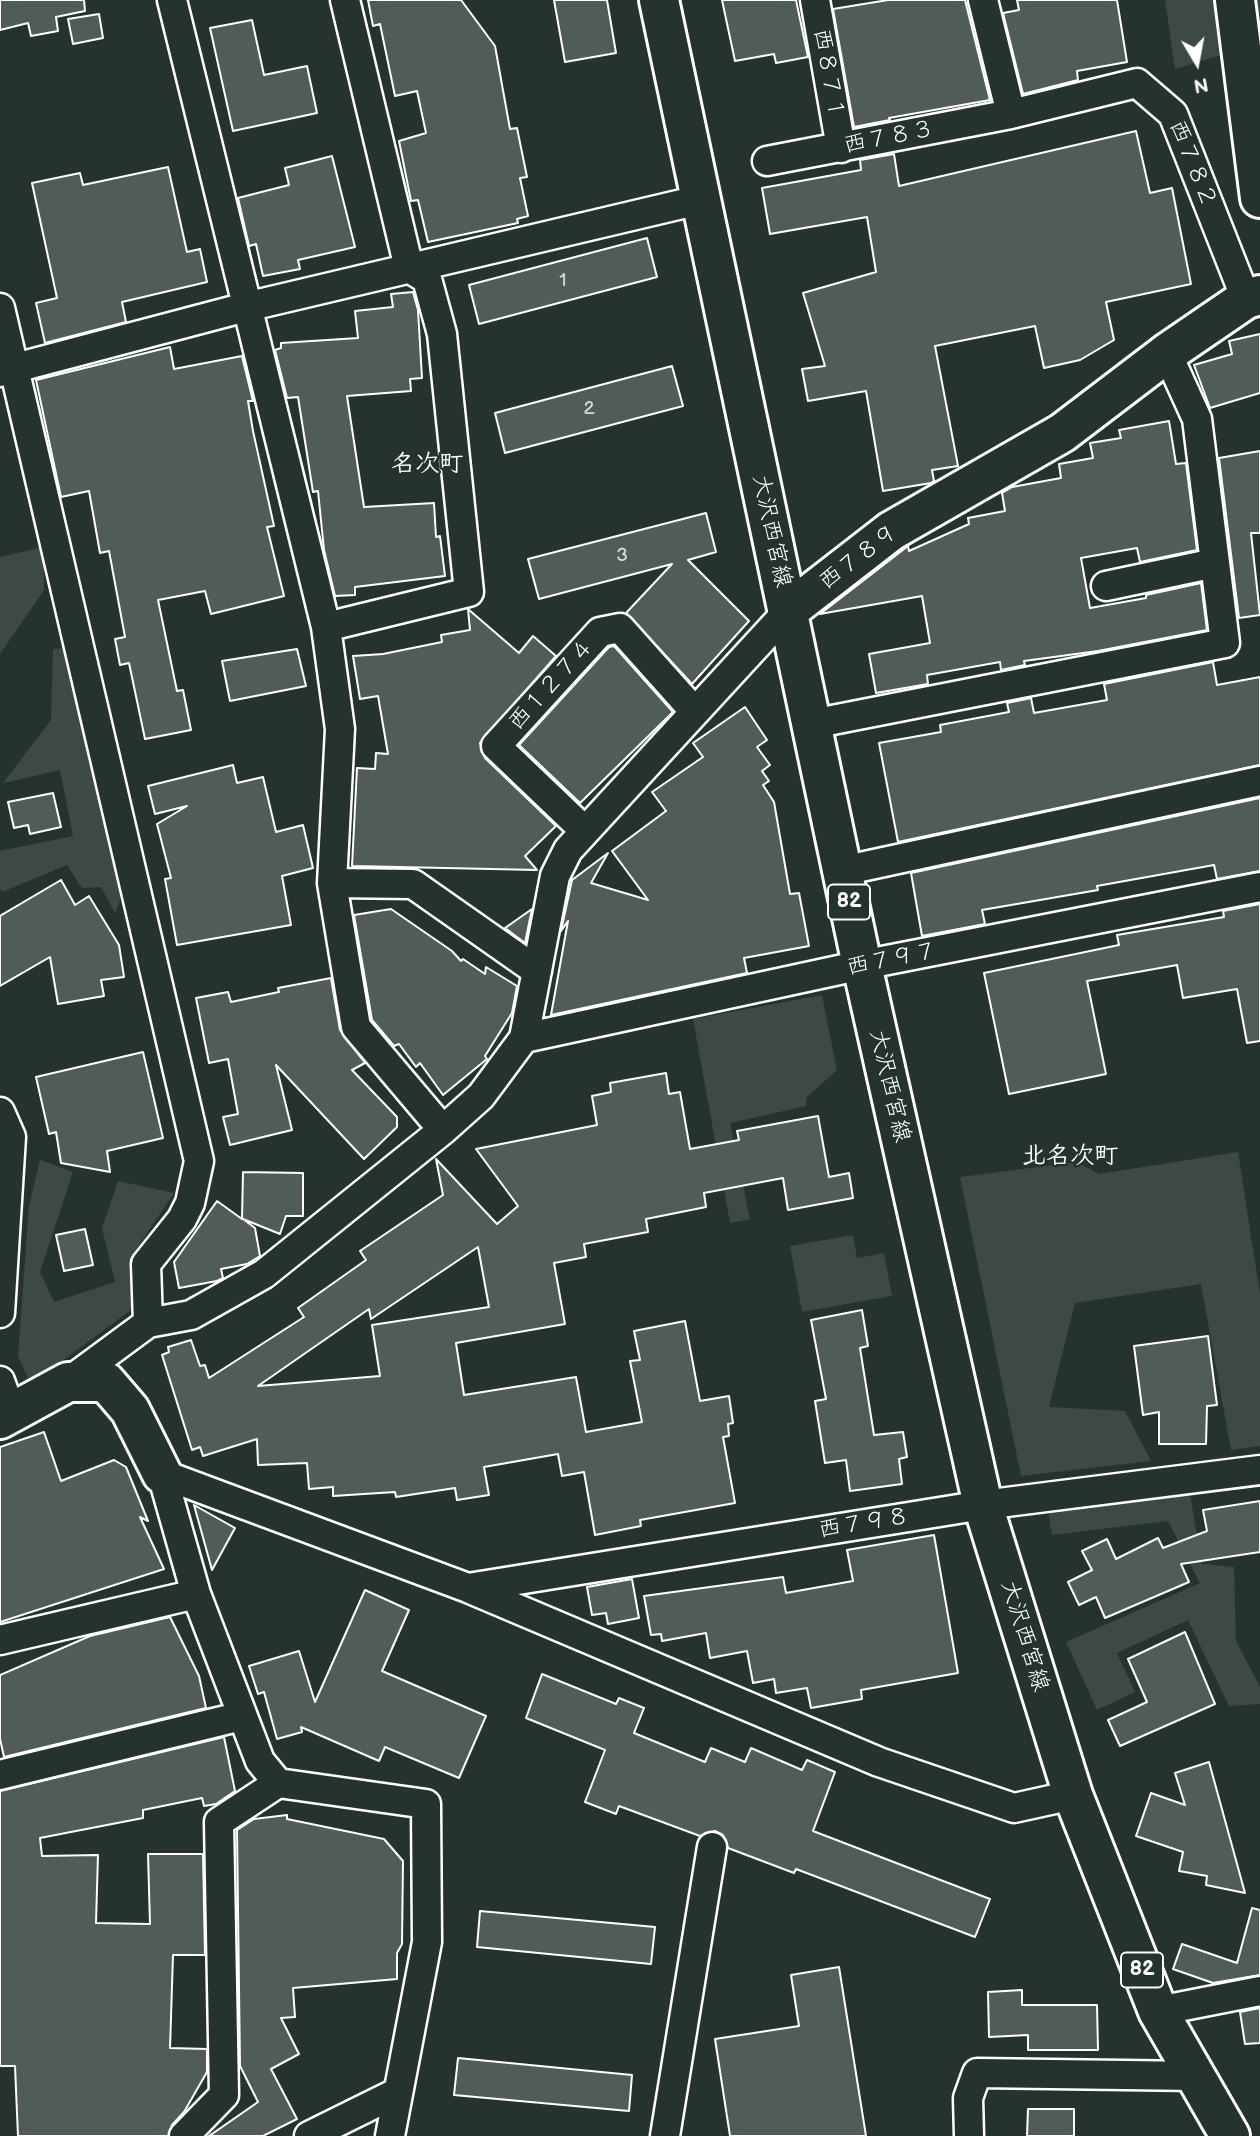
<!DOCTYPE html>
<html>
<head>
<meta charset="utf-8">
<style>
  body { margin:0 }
  #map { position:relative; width:1260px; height:2136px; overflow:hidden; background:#26332d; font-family:"Balsamiq Sans",sans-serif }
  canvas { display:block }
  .north { position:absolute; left:1162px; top:28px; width:70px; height:70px; -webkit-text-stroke:5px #26332d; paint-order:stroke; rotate:170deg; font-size:19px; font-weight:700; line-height:28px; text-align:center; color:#fff }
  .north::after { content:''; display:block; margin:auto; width:24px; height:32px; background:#fff; clip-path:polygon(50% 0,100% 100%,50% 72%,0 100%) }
</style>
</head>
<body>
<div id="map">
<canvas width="1260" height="2136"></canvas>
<div class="north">N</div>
</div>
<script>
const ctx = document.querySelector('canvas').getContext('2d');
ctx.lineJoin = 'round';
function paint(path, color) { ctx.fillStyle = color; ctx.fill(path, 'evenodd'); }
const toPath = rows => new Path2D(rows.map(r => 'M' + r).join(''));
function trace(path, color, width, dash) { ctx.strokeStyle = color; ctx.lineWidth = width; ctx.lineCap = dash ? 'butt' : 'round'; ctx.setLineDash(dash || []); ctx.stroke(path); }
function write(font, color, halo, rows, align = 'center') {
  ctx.font = font + ' "Balsamiq Sans","Klee One",sans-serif'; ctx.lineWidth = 5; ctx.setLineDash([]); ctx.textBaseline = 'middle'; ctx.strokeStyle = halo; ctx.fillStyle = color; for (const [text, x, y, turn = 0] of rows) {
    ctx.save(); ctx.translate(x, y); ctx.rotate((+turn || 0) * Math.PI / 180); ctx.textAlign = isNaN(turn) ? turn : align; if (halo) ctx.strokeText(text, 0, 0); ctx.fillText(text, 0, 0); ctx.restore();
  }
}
const green = toPath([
  [1165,0,1260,0,1260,43,1175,69],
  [43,547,44,590,0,654,0,557],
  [69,648,121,898,115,913,101,887,82,888,67,865,2,892,0,888,0,851,73,836,60,770,3,783,51,720,53,649],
  [822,995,837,1070,806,1098,806,1106,730,1123,750,1219,730,1223,693,1019],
  [1238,1152,1260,1294,1260,1446,1231,1450,1201,1284,1075,1303,1049,1407,1125,1411,1151,1461,1021,1476,960,1177,1077,1162,1099,1174],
  [40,1160,73,1172,40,1272,54,1302,115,1282,102,1228,118,1181,174,1193,131,1257,131,1310,31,1384,18,1356,29,1206],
  [853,1235,857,1258,884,1253,892,1296,802,1312,790,1246],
  [1190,1494,1202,1564,1234,1567,1236,1641,1260,1687,1260,1704,1229,1706,1188,1620,1117,1653,1135,1692,1097,1710,1066,1642,1200,1583,1168,1521,1052,1535,1048,1511]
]);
const building = toPath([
  [0,0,84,0,85,11,56,17,58,31,31,36,28,23,0,30,0,0],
  [368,0,461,0,495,46,510,129,517,128,527,177,520,178,528,216,517,219,518,223,428,242,418,200,411,201,399,141,426,133,417,91,395,96,380,24,373,26,368,0],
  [554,0,607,0,616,53,565,62,554,0],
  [722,0,796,0,808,57,776,63,774,54,735,61,722,0],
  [888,0,965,0,990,100,889,118,890,120,854,127,833,9,888,0],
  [1017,0,1117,0,1127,62,1077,71,1078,80,1023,94,1003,13,1019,10,1017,0],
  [99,14,103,38,73,44,68,19,99,14],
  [252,20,264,75,307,66,317,113,233,131,210,28,252,20],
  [1136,131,1150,193,1172,188,1191,284,1106,302,1114,340,1080,360,1044,368,1035,326,935,346,958,466,932,470,934,481,931,483,883,491,866,391,808,401,802,369,825,366,803,293,876,272,867,217,770,234,762,188,861,170,860,160,894,154,899,186,1136,131],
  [332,156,355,247,298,260,300,269,263,276,256,244,249,246,238,198,289,185,285,168,332,156],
  [168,167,187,252,200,249,207,282,122,302,126,322,45,343,36,303,57,298,32,183,80,173,83,185,168,167],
  [647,238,657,277,479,324,469,285,647,238],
  [413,292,418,310,422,378,410,379,411,391,347,396,364,507,434,503,436,537,440,536,445,576,355,587,355,595,335,596,324,550,318,491,313,492,298,397,287,398,275,350,281,348,281,343,358,338,355,311,393,307,391,294,413,292],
  [1260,334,1260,393,1210,408,1194,365,1232,354,1229,341,1260,334],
  [170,347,174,369,242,356,253,401,248,401,253,431,274,526,267,527,284,596,211,614,205,591,158,600,177,691,183,690,191,730,145,739,129,663,120,665,115,639,125,637,109,551,100,553,89,491,61,497,36,380,170,347],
  [672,366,683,406,505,453,495,413,672,366],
  [1169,421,1176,464,1186,463,1197,550,1140,562,1137,548,1081,558,1090,608,1146,598,1146,595,1201,583,1207,630,1098,651,1024,661,1025,665,1001,670,1000,662,927,675,928,684,876,693,869,654,930,643,922,596,820,614,908,546,909,551,969,524,968,518,1005,511,1002,493,1012,487,1061,478,1059,464,1093,458,1090,443,1121,438,1119,430,1169,421],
  [1260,451,1260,533,1251,533,1260,615,1239,618,1219,458,1260,451],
  [706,513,716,552,688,560,749,621,692,684,626,613,672,564,539,599,528,559,706,513],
  [468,609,519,653,533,636,556,656,480,743,485,758,556,826,525,856,537,870,352,866,357,768,375,769,376,753,388,754,378,696,360,699,353,656,383,654,442,642,441,635,470,630,468,609],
  [614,646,673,712,580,803,519,745,609,647,614,646],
  [297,649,306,686,230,701,222,661,297,649],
  [1213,662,1217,685,1260,677,1260,765,898,842,879,743,941,732,940,725,1009,712,1007,703,1031,698,1034,713,1107,700,1104,684,1213,662],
  [745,707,767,740,757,747,770,765,762,771,769,781,763,785,774,802,790,894,799,893,809,946,744,958,747,973,551,1015,568,921,561,931,572,880,608,853,591,883,648,900,612,851,666,811,652,792,703,757,693,743,745,707],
  [233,765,237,783,263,777,276,832,303,825,313,868,282,876,291,925,177,945,165,879,171,878,157,824,187,806,155,814,148,786,233,765],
  [53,793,61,827,30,834,28,825,14,828,8,802,53,793],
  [1260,798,1260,871,1217,879,1214,865,1097,886,1098,890,982,910,985,924,922,936,911,873,1260,798],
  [61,880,75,905,89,896,119,945,124,977,101,980,104,996,58,1004,50,957,0,986,0,916,61,880],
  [1260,904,1260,1041,1247,1043,1237,989,1183,998,1177,965,1087,981,1106,1074,1009,1094,984,973,1119,945,1117,935,1224,917,1223,911,1260,904],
  [391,909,452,951,461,961,463,959,485,974,486,967,517,986,512,1013,485,1056,487,1059,443,1095,420,1063,416,1067,399,1044,394,1046,372,1020,354,915,391,909],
  [532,909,525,943,505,928,532,909],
  [331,978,340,1030,365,1063,352,1070,397,1117,397,1127,364,1159,276,1065,292,1130,230,1145,223,1117,238,1114,228,1059,209,1063,196,998,228,992,231,1002,279,992,278,988,331,978],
  [143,1052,163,1138,107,1151,110,1172,61,1163,56,1132,49,1134,36,1077,143,1052],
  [666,1073,669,1094,680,1092,690,1149,739,1140,737,1131,818,1116,829,1177,849,1173,853,1198,788,1210,783,1178,704,1193,706,1207,646,1219,648,1232,584,1244,586,1257,554,1263,565,1324,456,1343,464,1395,576,1377,586,1432,642,1422,630,1361,640,1360,634,1331,685,1321,700,1401,729,1396,733,1423,728,1424,729,1436,723,1437,735,1503,640,1520,641,1526,595,1535,584,1472,562,1476,558,1454,484,1467,489,1495,457,1500,455,1488,396,1497,395,1492,333,1496,333,1487,309,1489,307,1463,258,1465,257,1439,203,1456,200,1447,192,1450,162,1355,169,1352,168,1347,191,1340,200,1366,205,1365,209,1378,304,1317,298,1308,366,1260,360,1251,443,1195,436,1159,497,1224,518,1206,476,1149,597,1125,592,1096,611,1092,610,1083,666,1073],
  [478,1247,489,1307,372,1325,380,1376,258,1386,369,1309,371,1319,478,1247],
  [243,1172,303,1173,303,1216,286,1216,280,1234,243,1219,255,1228,260,1256,247,1264,221,1269,223,1278,217,1281,179,1288,174,1262,217,1201,242,1219,243,1172],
  [85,1229,93,1265,64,1271,56,1235,85,1229],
  [862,1310,868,1346,860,1348,874,1435,903,1432,907,1457,899,1459,902,1484,850,1491,846,1460,825,1463,815,1401,826,1399,811,1320,862,1310],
  [1208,1336,1217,1405,1207,1406,1206,1444,1159,1444,1159,1412,1143,1415,1134,1346,1208,1336],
  [44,1432,61,1481,114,1460,126,1467,148,1521,140,1517,164,1569,0,1622,0,1447,44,1432],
  [1260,1501,1260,1552,1181,1564,1189,1582,1105,1618,1096,1597,1079,1605,1068,1582,1092,1570,1082,1551,1107,1539,1116,1559,1158,1538,1163,1548,1207,1531,1203,1510,1260,1501],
  [194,1505,235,1528,212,1570,194,1505],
  [934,1535,958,1673,861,1690,862,1699,811,1708,807,1688,776,1693,774,1679,753,1683,747,1651,710,1658,706,1633,662,1641,661,1634,651,1635,644,1596,783,1577,786,1593,853,1581,847,1550,934,1535],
  [632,1579,639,1618,608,1624,606,1613,592,1615,587,1587,632,1579],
  [365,1590,409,1610,382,1671,486,1716,459,1778,385,1747,379,1761,301,1727,302,1732,277,1739,264,1692,258,1694,249,1666,299,1651,315,1702,365,1590],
  [170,1617,199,1676,206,1708,4,1757,0,1739,0,1675,90,1636,170,1617],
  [1185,1632,1215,1704,1120,1746,1108,1720,1147,1702,1128,1659,1185,1632],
  [542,1674,616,1704,619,1698,644,1708,634,1733,705,1762,711,1748,745,1762,751,1748,802,1770,807,1760,835,1772,813,1831,990,1899,975,1937,796,1869,794,1873,728,1848,723,1835,715,1831,700,1836,619,1806,616,1814,585,1802,605,1750,526,1718,542,1674],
  [224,1737,235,1791,216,1804,204,1806,202,1798,143,1810,143,1818,40,1838,42,1856,98,1855,96,1923,150,1924,148,1854,203,1854,205,1955,173,1955,170,2048,207,2049,207,2072,184,2112,172,2125,168,2136,18,2136,15,2066,0,2066,0,1791,224,1737],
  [1209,1762,1245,1893,1206,1885,1207,1876,1179,1871,1183,1852,1136,1836,1151,1793,1185,1805,1175,1773,1209,1762],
  [287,1815,287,1819,384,1839,403,1861,402,1944,397,1953,397,1979,293,1988,295,2017,281,2018,299,2054,271,2069,297,2119,263,2136,209,2136,258,2102,240,2066,237,1830,254,1819,287,1815],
  [1252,1908,1260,1910,1260,1975,1213,1983,1173,1969,1182,1944,1237,1963,1252,1908],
  [480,1911,655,1927,651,1964,477,1947,480,1911],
  [839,1967,866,2136,730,2136,715,2039,799,2026,791,1975,839,1967],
  [1022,1990,1022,2005,1097,2005,1098,2050,1028,2050,1028,2035,989,2037,988,1992,1022,1990],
  [1260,2008,1260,2043,1245,2044,1240,2012,1260,2008],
  [458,2058,632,2075,629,2111,454,2095,458,2058],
  [1028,2109,1074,2109,1074,2136,1027,2136,1028,2109]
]);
const street = toPath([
  [172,0,326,627,340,729,332,883,356,1027,443,1130],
  [815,0,841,148],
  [983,0,1011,114],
  [767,161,1011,114,1137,83,1173,114,1246,299],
  [0,308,199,1161,190,1203,182,1219,146,1264,148,1323],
  [0,372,246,307,699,200],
  [1106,586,1215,563],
  [326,627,469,592,442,334,427,279,409,268,345,0],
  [812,724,1225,643,1197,419,1167,353],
  [585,831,496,746,600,632,620,628,695,712],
  [842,871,1260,781],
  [332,883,413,884,537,971],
  [524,1038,862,965,1260,887],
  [0,1112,11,1137,0,1313],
  [0,1381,11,1411],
  [68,1382,148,1323,191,1315,264,1274,443,1130,481,1096,524,1038,555,876,568,850,788,611],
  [162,1474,468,1588,879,1762,1014,1808,1073,1795],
  [162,1474,196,1594,260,1761,278,1783,426,1804,427,1942,390,2136],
  [468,1588,983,1505,1260,1470],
  [0,1640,196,1594],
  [0,1775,242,1716],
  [1158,2011,1260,1991],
  [184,2136,224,2095,219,1822,278,1783],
  [309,2136,398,2092],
  [665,2136,712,1847],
  [969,2136,968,2098,977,2073,1197,2076]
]);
const secondary = toPath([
  [1235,0,1260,198],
  [788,611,891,531,1062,433,1167,353,1246,299,1260,295],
  [0,1419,68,1382,106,1382,130,1410,162,1474]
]);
const primary = toPath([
  [659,0,862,965,983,1505,1073,1795,1158,2011,1230,2136]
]);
const numberNames = [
  ["1",563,281],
  ["2",589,409],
  ["3",622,556]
];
const shields = [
  [849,902,42],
  [1142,1970,42]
];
const shieldNames = [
  ["82",849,902],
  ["82",1142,1970]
];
const streetNames = [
  ["西８７１",828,74,80],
  ["西７８３",889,138,-11],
  ["西７８２",1192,164,68],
  ["大沢西宮線",771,531,78],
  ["西７８９",859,558,-37],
  ["西１２７４",552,685,-48],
  ["西７９７",892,960,-11],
  ["大沢西宮線",889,1086,77],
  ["西７９８",864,1524,-9],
  ["大沢西宮線",1024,1636,73]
];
const neighbourhoodNames = [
  ["名次町",427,465],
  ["北名次町",1070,1157]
];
paint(green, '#3e4944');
paint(building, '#515c57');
trace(building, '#fff', 2);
trace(street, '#fff', 33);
trace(secondary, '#fff', 44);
trace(primary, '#fff', 44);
trace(street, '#26332d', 28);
trace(secondary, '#26332d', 38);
trace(primary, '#26332d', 38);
write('19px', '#d4d6d5', null, numberNames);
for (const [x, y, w] of shields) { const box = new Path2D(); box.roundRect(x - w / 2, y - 17.5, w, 35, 5); ctx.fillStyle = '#26332d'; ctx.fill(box); trace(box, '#fff', 2); }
write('bold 21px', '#fff', null, shieldNames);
write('23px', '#fff', '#26332d', streetNames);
write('bold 24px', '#fff', '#26332d', neighbourhoodNames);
</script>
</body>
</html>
